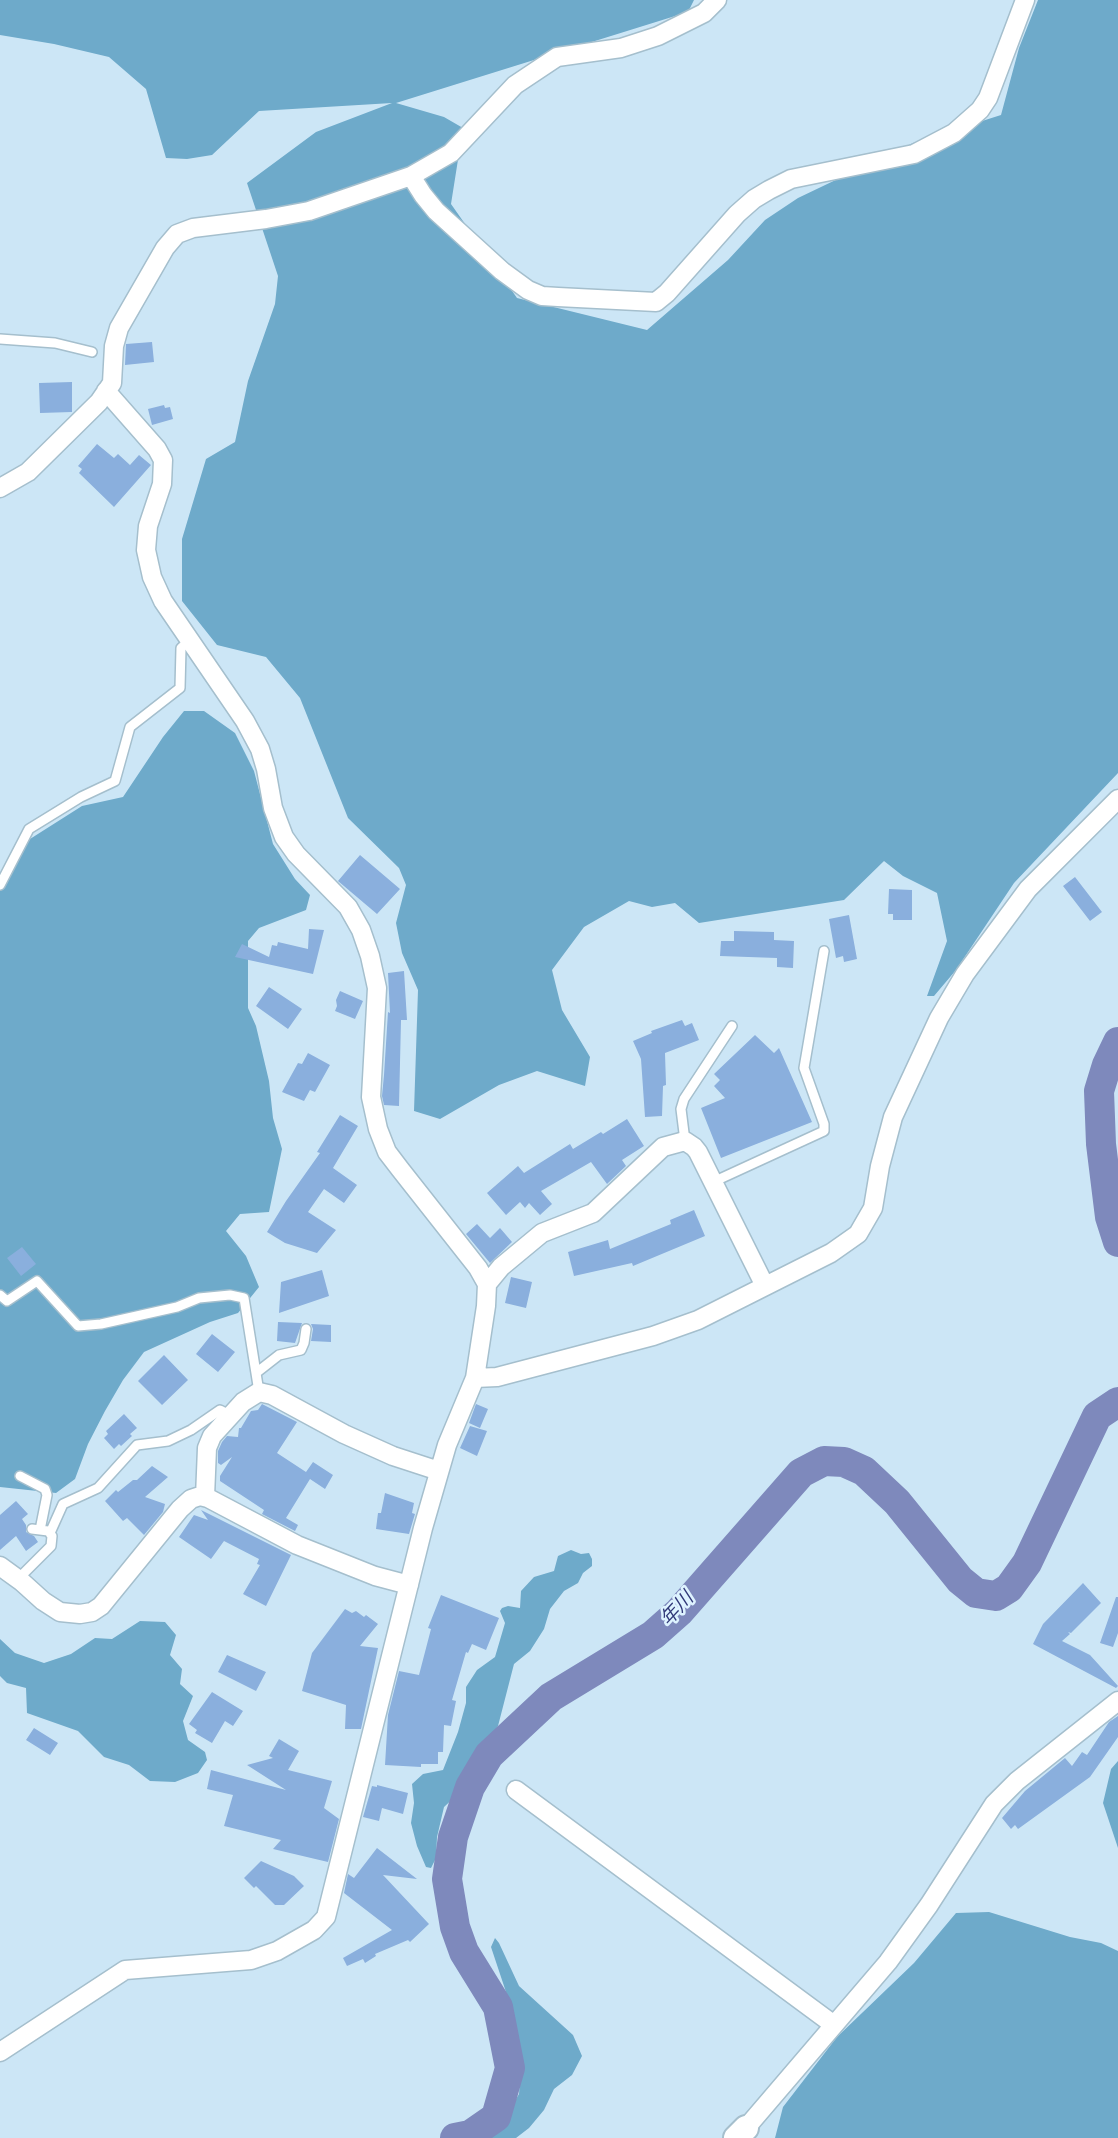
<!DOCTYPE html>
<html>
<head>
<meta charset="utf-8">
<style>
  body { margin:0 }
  canvas { display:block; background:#cce6f6 }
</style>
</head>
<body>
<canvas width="1118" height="2138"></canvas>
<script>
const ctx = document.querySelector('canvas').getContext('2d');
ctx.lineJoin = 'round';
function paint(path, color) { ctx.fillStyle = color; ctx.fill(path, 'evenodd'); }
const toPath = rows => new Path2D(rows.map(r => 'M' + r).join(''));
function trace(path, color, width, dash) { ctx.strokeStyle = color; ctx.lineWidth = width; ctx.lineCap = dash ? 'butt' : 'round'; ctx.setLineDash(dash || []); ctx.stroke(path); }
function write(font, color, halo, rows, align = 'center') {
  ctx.font = font + ' Montserrat,"Noto Sans JP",sans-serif'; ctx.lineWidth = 5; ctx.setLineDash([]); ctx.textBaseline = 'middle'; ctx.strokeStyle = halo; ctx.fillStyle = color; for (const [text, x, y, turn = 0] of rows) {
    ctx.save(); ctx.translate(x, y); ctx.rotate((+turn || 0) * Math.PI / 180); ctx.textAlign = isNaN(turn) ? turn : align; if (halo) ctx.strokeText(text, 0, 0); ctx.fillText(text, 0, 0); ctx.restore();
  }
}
const forest = toPath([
  [0,0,694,0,688,12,396,103,444,117,463,128,451,204,517,298,647,330,728,260,765,220,798,198,913,143,1001,115,1019,48,1038,0,1118,0,1118,773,1014,883,956,970,934,996,927,996,947,941,937,893,903,876,884,861,844,900,699,923,675,903,652,907,629,901,584,927,552,970,562,1010,590,1057,585,1086,537,1071,499,1085,440,1119,414,1111,418,990,402,953,396,923,406,885,399,868,348,818,300,698,266,657,217,645,182,601,182,539,206,459,235,442,248,381,275,304,278,276,247,183,316,132,392,103,259,111,212,155,187,159,166,158,146,89,109,57,54,44,0,35],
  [184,711,204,711,235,733,254,771,273,844,295,879,310,895,306,910,259,928,248,941,248,1008,256,1026,269,1081,273,1118,282,1149,269,1212,240,1214,226,1231,246,1256,259,1287,238,1313,210,1322,144,1352,123,1380,105,1411,88,1444,75,1479,56,1493,0,1487,0,890,30,839,82,806,123,797,163,737],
  [571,1550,581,1554,589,1553,592,1559,592,1566,583,1573,578,1583,564,1591,550,1609,544,1629,530,1651,514,1664,498,1726,467,1771,458,1794,444,1807,437,1837,436,1858,431,1868,426,1867,417,1846,411,1823,414,1803,412,1784,423,1774,443,1770,458,1732,466,1703,466,1687,477,1670,495,1657,505,1623,500,1611,502,1608,508,1606,520,1608,521,1591,534,1577,554,1571,558,1556],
  [140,1621,165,1622,176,1635,170,1655,182,1669,180,1684,193,1696,183,1721,188,1740,205,1752,207,1760,198,1773,175,1782,150,1781,129,1765,104,1757,78,1731,27,1713,26,1688,7,1683,0,1676,0,1639,15,1653,44,1663,71,1654,95,1638,112,1639],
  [1118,1761,1118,1848,1103,1803,1111,1769],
  [989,1912,1070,1937,1101,1943,1118,1951,1118,2138,775,2138,783,2107,837,2037,914,1963,956,1913],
  [495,1938,499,1943,519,1986,573,2035,582,2056,572,2075,554,2089,544,2110,529,2128,516,2138,478,2138,503,2122,519,2094,521,2069,506,1992,491,1947]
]);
const river = toPath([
  [1118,1042,1107,1065,1099,1091,1101,1144,1110,1217,1118,1242],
  [455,2138,470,2135,496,2117,510,2068,498,2007,464,1952,455,1927,447,1879,453,1837,470,1787,489,1755,551,1697,653,1635,679,1612,801,1473,824,1461,844,1462,864,1471,897,1502,960,1580,976,1593,996,1596,1009,1588,1027,1563,1097,1416,1118,1402]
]);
const building = toPath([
  [152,342,154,362,125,365,126,344],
  [72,382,72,412,40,413,39,383],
  [164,405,165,408,170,407,173,419,152,425,148,409],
  [97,444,114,458,118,454,130,465,139,455,151,465,114,507,79,473,82,469,78,466],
  [360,855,400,889,377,914,338,881],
  [1075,877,1102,912,1090,921,1063,886],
  [889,889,912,890,912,920,893,920,893,914,888,914],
  [849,915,857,959,844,962,843,956,836,958,829,919],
  [309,929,324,930,313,974,235,957,242,944,269,957,272,945,277,946,278,942,308,949],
  [734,931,774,932,774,940,794,941,793,968,777,967,777,958,720,956,721,941,734,941],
  [404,971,407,1020,401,1020,399,1106,384,1105,382,1096,384,1075,388,1012,390,1013,388,973],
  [269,987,302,1009,288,1029,256,1006],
  [340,991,363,1001,355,1019,335,1011,337,1006,336,1000],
  [682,1020,685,1026,692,1023,699,1040,665,1053,666,1085,663,1086,662,1116,645,1117,641,1059,633,1041,652,1033,651,1031],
  [755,1035,774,1053,779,1048,812,1122,721,1158,701,1108,725,1098,714,1086,720,1080,714,1074],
  [308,1053,330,1065,315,1092,310,1090,304,1101,282,1092,298,1063,302,1064],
  [340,1115,358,1126,333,1168,357,1185,344,1203,324,1189,308,1212,336,1230,317,1253,285,1243,267,1232,286,1201,320,1153,317,1152],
  [627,1119,644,1146,622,1160,626,1166,607,1184,591,1162,541,1191,552,1204,540,1215,529,1203,525,1208,520,1202,506,1215,487,1193,518,1166,524,1173,570,1144,573,1149,601,1132,603,1134],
  [694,1210,705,1236,633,1266,632,1263,574,1276,568,1252,608,1240,610,1249,671,1224,670,1220],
  [477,1224,490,1238,500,1228,512,1242,490,1263,466,1234],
  [22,1247,36,1264,21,1276,7,1258],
  [322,1270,329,1296,279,1313,281,1282],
  [511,1277,532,1282,526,1308,505,1303],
  [278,1322,302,1323,295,1343,277,1341],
  [311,1324,331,1325,331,1342,311,1341,313,1329],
  [212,1334,235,1352,218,1372,196,1354],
  [164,1355,188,1380,162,1405,138,1381],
  [262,1404,297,1422,277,1453,306,1472,313,1462,333,1475,325,1489,310,1479,286,1518,298,1525,295,1531,262,1514,264,1510,220,1481,220,1476,232,1457,221,1465,218,1463,218,1451,222,1442,227,1436,238,1437,239,1428,241,1428,251,1411,258,1410],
  [476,1404,488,1409,480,1428,469,1423],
  [124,1414,137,1428,130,1434,132,1436,121,1446,119,1444,114,1449,104,1438,108,1434,106,1431],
  [470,1426,487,1431,477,1456,460,1448],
  [152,1466,168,1477,145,1497,165,1504,163,1512,144,1535,127,1518,123,1521,105,1501,116,1490,118,1492,133,1480,137,1480],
  [385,1493,414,1503,412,1513,415,1514,409,1534,376,1529,378,1513,381,1513],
  [16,1501,28,1514,22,1519,26,1525,26,1532,34,1536,38,1542,26,1551,16,1536,0,1550,0,1515],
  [201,1510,291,1555,266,1606,243,1594,260,1565,257,1564,259,1559,224,1541,211,1559,179,1537,194,1515,208,1520],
  [1083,1583,1101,1603,1071,1633,1068,1632,1070,1634,1062,1641,1090,1655,1118,1686,1116,1688,1033,1644,1043,1624],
  [441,1595,499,1618,486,1650,472,1644,468,1653,466,1652,452,1700,456,1701,451,1726,444,1725,443,1752,438,1752,438,1764,421,1764,421,1767,385,1765,388,1715,399,1671,419,1675,431,1629,428,1628],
  [1116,1597,1118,1597,1118,1633,1113,1647,1100,1643],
  [345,1609,352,1613,356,1611,364,1617,366,1615,378,1624,360,1646,378,1648,361,1729,345,1729,346,1705,302,1691,312,1653],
  [227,1655,266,1672,256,1691,218,1672],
  [212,1692,243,1711,233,1726,225,1721,212,1743,195,1733,197,1730,189,1724],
  [1118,1716,1118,1737,1090,1777,1018,1829,1015,1825,1011,1829,1002,1818,1025,1791,1065,1758,1072,1766,1082,1752,1087,1755,1109,1722],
  [34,1728,58,1743,50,1755,26,1740],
  [279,1739,299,1751,288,1770,332,1781,324,1808,339,1819,328,1862,273,1849,281,1840,224,1826,233,1795,207,1789,211,1770,286,1790,247,1765,273,1758,269,1756],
  [377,1785,408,1793,403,1814,382,1808,379,1821,363,1817,372,1786,377,1787],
  [377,1848,417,1879,383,1875,429,1924,410,1942,408,1940,375,1954,376,1956,365,1963,363,1959,347,1966,343,1958,392,1930,344,1893,348,1874,354,1878],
  [261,1861,294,1876,304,1886,284,1905,275,1905,256,1886,254,1888,244,1878]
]);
const lane = toPath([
  [0,339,55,343,92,352],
  [0,885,29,829,81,797,115,781,130,727,180,688,181,648,190,640],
  [685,1141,681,1109,684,1099,732,1026],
  [713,1182,824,1131,824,1124,804,1068,824,951],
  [0,1295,7,1301,37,1281,78,1326,101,1324,177,1307,199,1298,230,1295,244,1298,259,1392],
  [256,1373,279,1355,301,1350,304,1343,306,1329],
  [20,1476,45,1489,47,1495,40,1530],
  [50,1533,63,1504,98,1488,137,1445,168,1441,191,1430,220,1410,230,1415],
  [18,1579,51,1546,52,1536,48,1531,32,1529]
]);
const street = toPath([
  [411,176,423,195,436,211,502,271,528,290,542,296,558,297,656,302,667,293,737,214,754,199,769,190,791,179,914,154,954,133,980,110,988,98,1025,0],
  [0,488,28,472,99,402,112,383,114,346,119,328,165,248,177,234,193,228,266,219,309,211,411,176,451,153,515,85,557,57,621,48,658,36,704,13,717,0],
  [487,1284,501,1267,542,1233,593,1213,663,1147,685,1141,694,1147,698,1152,765,1286],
  [475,1378,497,1377,653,1336,698,1320,831,1253,858,1234,873,1208,880,1166,893,1117,939,1018,965,974,1028,889,1118,799],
  [205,1497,207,1448,212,1436,243,1402,259,1392,272,1395,344,1434,393,1456,439,1471],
  [0,1566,22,1582,43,1601,60,1612,80,1614,92,1612,101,1606,180,1509,191,1499,200,1496,208,1498,297,1545,375,1576,409,1585],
  [516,1790,834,2025],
  [0,2052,125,1970,251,1960,277,1951,314,1930,326,1917,423,1528,447,1445,475,1378,486,1306,487,1284,478,1268,400,1169,387,1152,378,1129,371,1097,377,988,370,956,361,930,348,907,296,854,284,837,273,808,266,769,260,749,245,721,163,601,152,577,146,550,148,526,162,484,163,460,157,449,106,391],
  [746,2128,888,1962,929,1905,994,1804,1017,1781,1118,1701]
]);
const secondary = toPath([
  [736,2138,746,2128]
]);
const waterNames = [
  ["年川",677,1609,-47]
];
paint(forest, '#6eaaca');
trace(river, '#7e89bc', 30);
paint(building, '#8aafdd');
trace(lane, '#a5bfcd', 12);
trace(street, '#a5bfcd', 21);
trace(secondary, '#a5bfcd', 28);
trace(lane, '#fff', 9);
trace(street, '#fff', 18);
trace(secondary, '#fff', 24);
write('italic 19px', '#313979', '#def3ff', waterNames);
</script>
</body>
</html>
